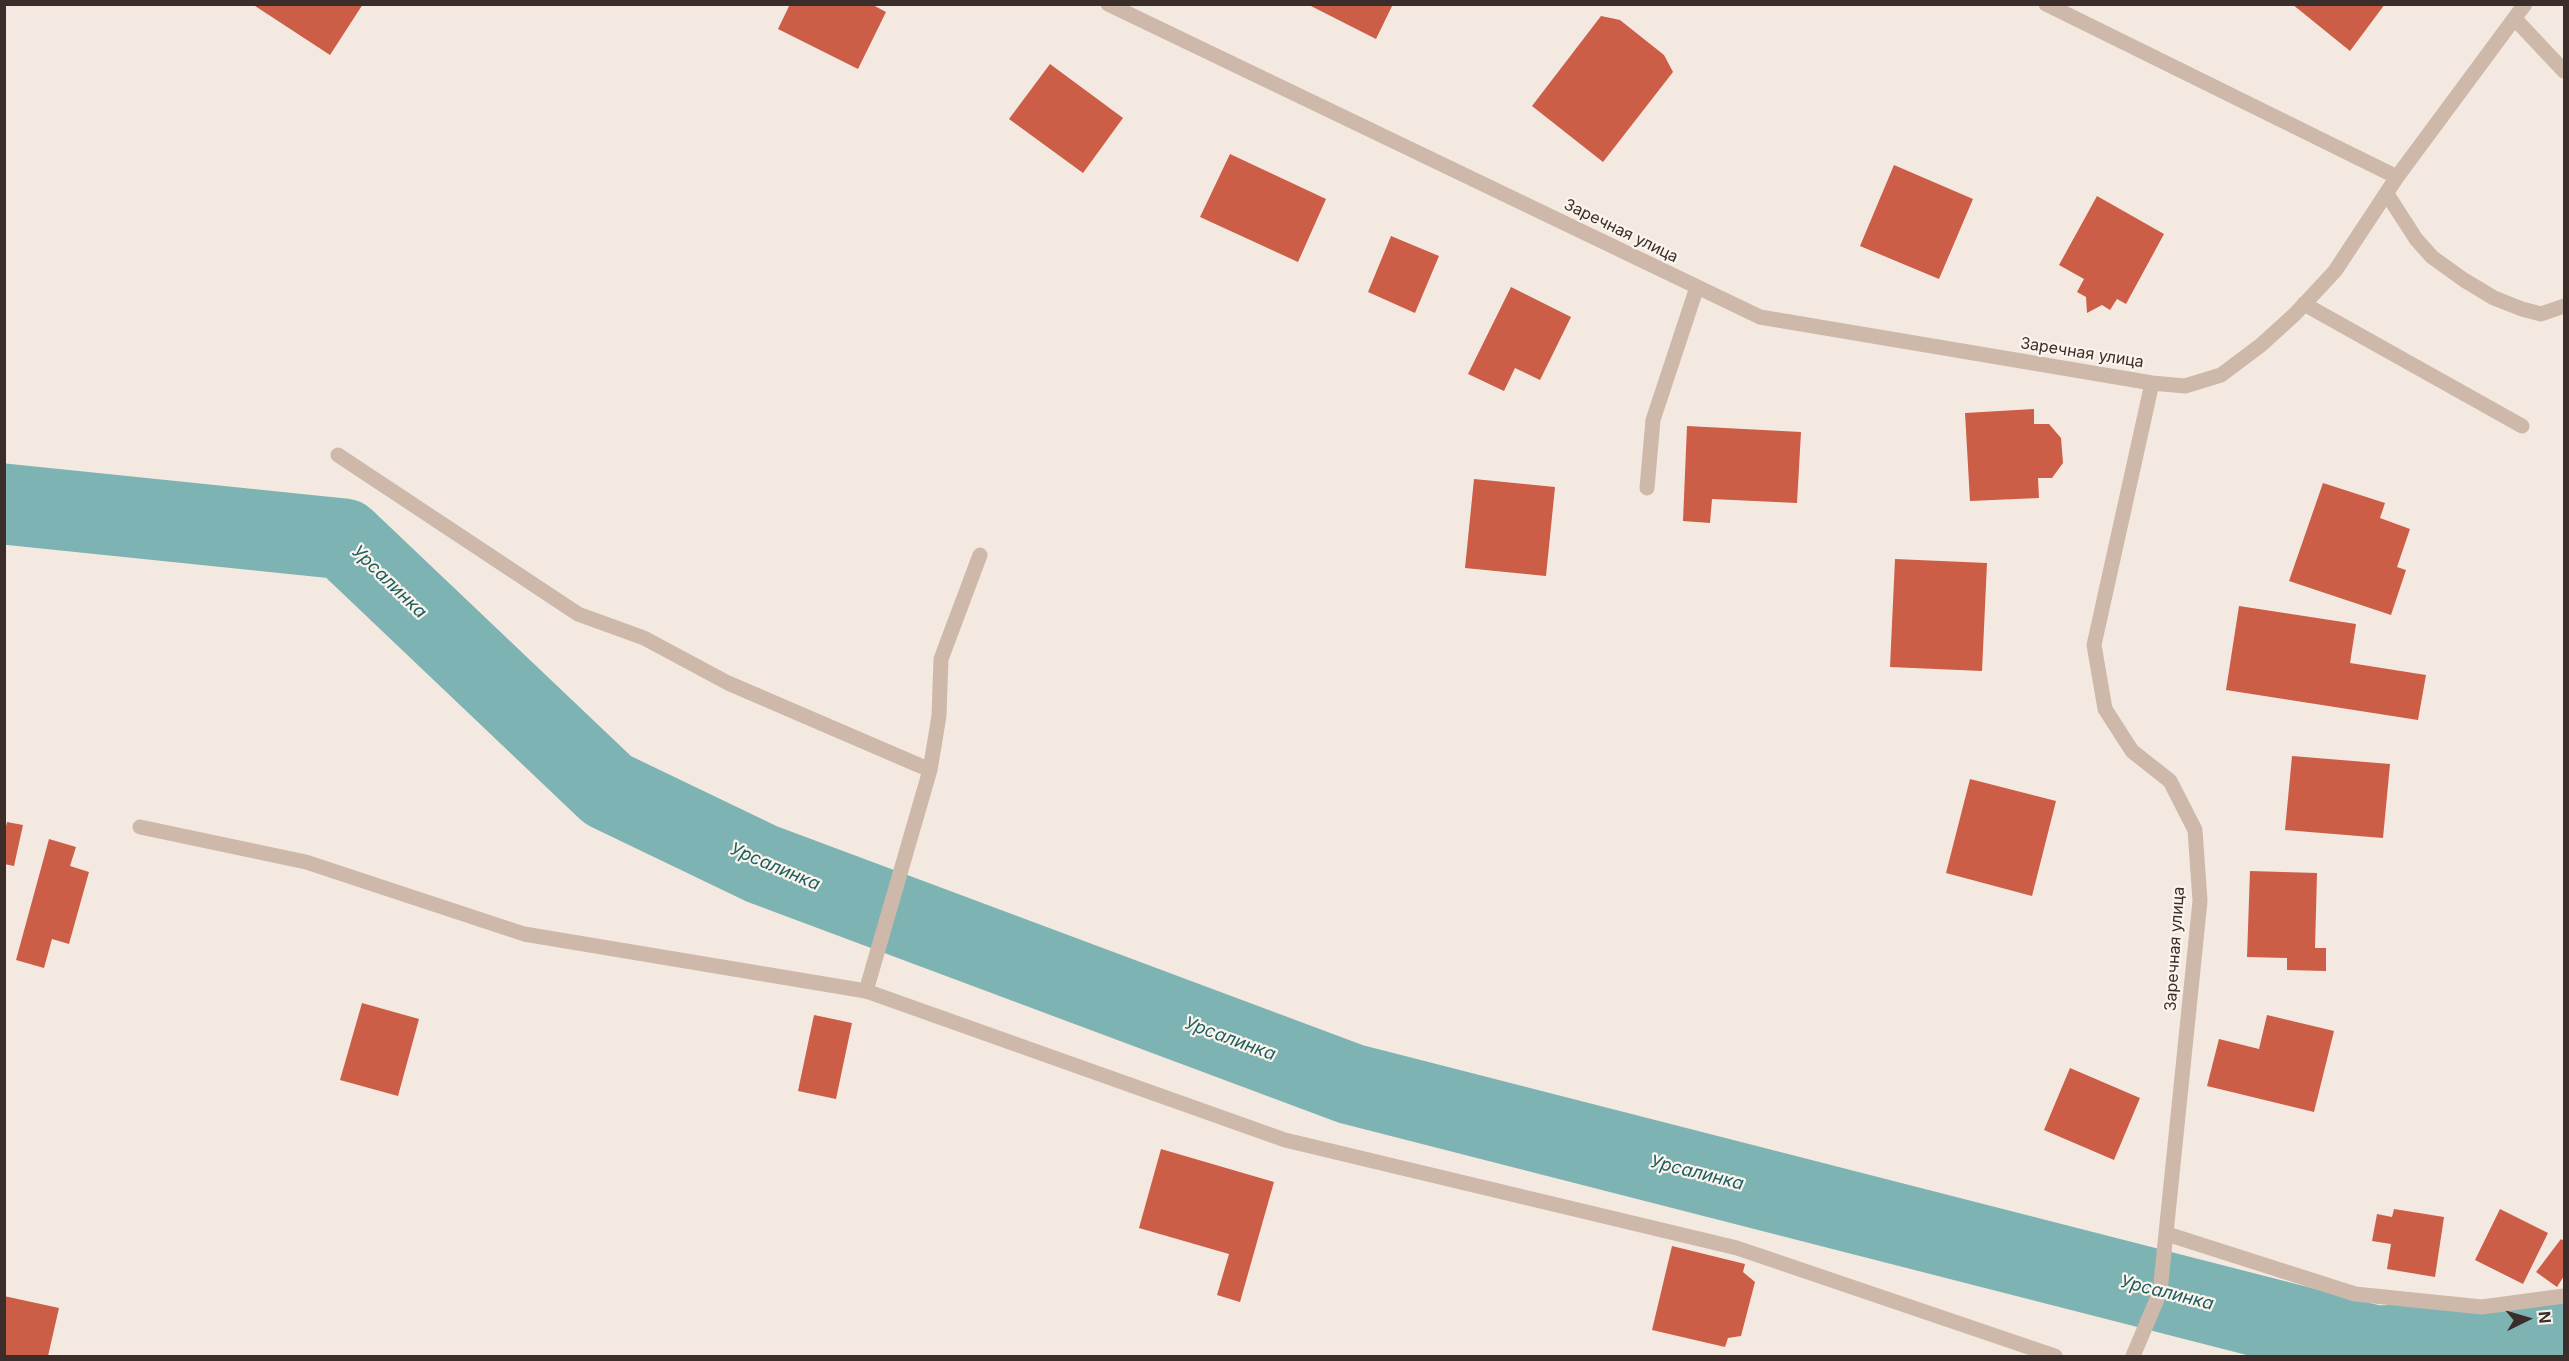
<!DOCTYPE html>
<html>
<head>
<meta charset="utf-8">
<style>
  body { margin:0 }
  #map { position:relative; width:2569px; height:1361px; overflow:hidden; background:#f4e9e0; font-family:Inter,sans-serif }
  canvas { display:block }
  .frame { position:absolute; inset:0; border:6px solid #3b2e2a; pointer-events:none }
  .north { position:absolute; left:2497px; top:1289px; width:60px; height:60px; -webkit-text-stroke:4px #fbf4ed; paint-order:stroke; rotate:85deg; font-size:16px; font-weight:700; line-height:24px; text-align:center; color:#3b2e2a }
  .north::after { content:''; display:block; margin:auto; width:21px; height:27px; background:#3b2e2a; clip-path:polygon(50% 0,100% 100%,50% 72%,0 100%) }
</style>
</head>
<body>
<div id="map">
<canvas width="2569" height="1361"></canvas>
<div class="frame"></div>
<div class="north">N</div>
</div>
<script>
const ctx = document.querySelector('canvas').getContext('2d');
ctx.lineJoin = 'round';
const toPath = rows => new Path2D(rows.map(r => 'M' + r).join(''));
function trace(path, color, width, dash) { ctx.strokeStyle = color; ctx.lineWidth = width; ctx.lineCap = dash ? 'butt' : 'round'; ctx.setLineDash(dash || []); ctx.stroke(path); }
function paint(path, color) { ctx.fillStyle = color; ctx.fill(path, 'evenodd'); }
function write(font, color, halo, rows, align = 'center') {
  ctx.font = font + ' Inter,sans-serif'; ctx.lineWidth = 4.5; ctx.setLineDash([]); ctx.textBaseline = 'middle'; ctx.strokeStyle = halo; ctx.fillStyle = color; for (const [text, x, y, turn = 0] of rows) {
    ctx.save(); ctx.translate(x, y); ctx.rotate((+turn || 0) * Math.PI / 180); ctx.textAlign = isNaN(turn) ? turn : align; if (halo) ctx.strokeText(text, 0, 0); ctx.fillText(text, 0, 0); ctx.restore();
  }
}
const river = toPath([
  [4,504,344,539,608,790,762,864,1351,1084,2375,1346,2564,1340]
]);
const building = toPath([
  [252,4,363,4,330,55],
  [790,4,871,4,886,12,858,69,778,29],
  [1307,4,1393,4,1376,39],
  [2292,4,2385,4,2350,51],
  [1601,16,1620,20,1664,55,1673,72,1603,162,1532,106],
  [1050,64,1123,118,1083,173,1009,119],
  [1230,154,1326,199,1298,262,1200,217],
  [1894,165,1973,199,1939,279,1860,246],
  [2097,196,2164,234,2126,304,2117,299,2110,310,2102,305,2087,313,2086,297,2077,292,2084,279,2059,265],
  [1391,236,1439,256,1415,313,1368,292],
  [1511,287,1571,317,1540,380,1515,368,1504,391,1468,374],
  [2034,409,2034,424,2049,424,2061,438,2063,463,2052,478,2038,478,2039,498,1970,501,1965,413],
  [1687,426,1801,432,1797,503,1712,499,1710,523,1683,521],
  [1474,479,1555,487,1546,576,1465,568],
  [2323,483,2385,503,2380,518,2410,529,2397,567,2406,570,2391,615,2289,581],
  [1895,559,1987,563,1982,671,1890,667],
  [2239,606,2356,624,2350,663,2426,675,2418,720,2226,690],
  [2292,756,2390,764,2383,838,2285,830],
  [1970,779,2056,801,2032,896,1946,873],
  [7,822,23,825,14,866,4,864,4,835],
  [49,839,76,847,70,866,89,872,69,944,52,939,44,968,16,960],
  [2250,871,2317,873,2315,948,2326,948,2326,971,2287,970,2287,958,2247,957],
  [362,1003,419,1019,398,1096,340,1080],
  [814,1015,852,1023,836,1099,798,1091],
  [2267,1015,2334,1031,2314,1112,2207,1086,2219,1039,2259,1049],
  [2070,1068,2140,1098,2114,1160,2044,1130],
  [1161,1149,1274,1182,1240,1302,1217,1295,1229,1254,1139,1228],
  [2394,1209,2444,1217,2435,1277,2387,1269,2391,1244,2372,1241,2377,1214,2392,1217],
  [2500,1209,2548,1233,2523,1284,2475,1260],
  [2561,1239,2564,1241,2564,1276,2557,1287,2536,1272],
  [1672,1246,1745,1264,1743,1272,1755,1282,1741,1336,1728,1338,1725,1347,1652,1330],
  [4,1296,59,1308,48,1356,4,1356]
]);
const lane = toPath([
  [2515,19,2564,71],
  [2387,194,2416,239,2432,257,2464,280,2494,298,2522,309,2541,314,2564,306],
  [2304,304,2522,426],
  [338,455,578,614,644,638,728,683,930,770],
  [1647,488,1653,420,1697,287],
  [866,991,930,770,939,716,941,659,980,555]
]);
const street = toPath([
  [1108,4,1760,317,2152,383,2185,386,2221,375,2261,345,2295,314,2335,271,2397,177,2525,4],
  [2046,4,2397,177],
  [140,827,306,862,524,934,866,991,1285,1140,1737,1248,2055,1356],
  [2167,1234,2355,1294,2482,1307,2564,1296],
  [2133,1356,2160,1292,2200,901,2195,830,2170,781,2132,751,2105,709,2094,645,2152,383]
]);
const streetNames = [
  ["Заречная улица",1621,231,26],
  ["Заречная улица",2082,353,9],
  ["Заречная улица",2175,949,-86]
];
const waterNames = [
  ["Урсалинка",389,582,44],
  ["Урсалинка",775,867,23],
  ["Урсалинка",1230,1039,20],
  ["Урсалинка",1697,1173,14],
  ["Урсалинка",2167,1293,14]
];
trace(river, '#7db3b2', 81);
paint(building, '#cc5d46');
trace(lane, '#ceb8aa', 15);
trace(street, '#ceb8aa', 15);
write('16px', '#3b2e2a', '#fbf4ed', streetNames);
write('italic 18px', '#1d5f5f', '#fbf4ed', waterNames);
</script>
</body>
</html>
